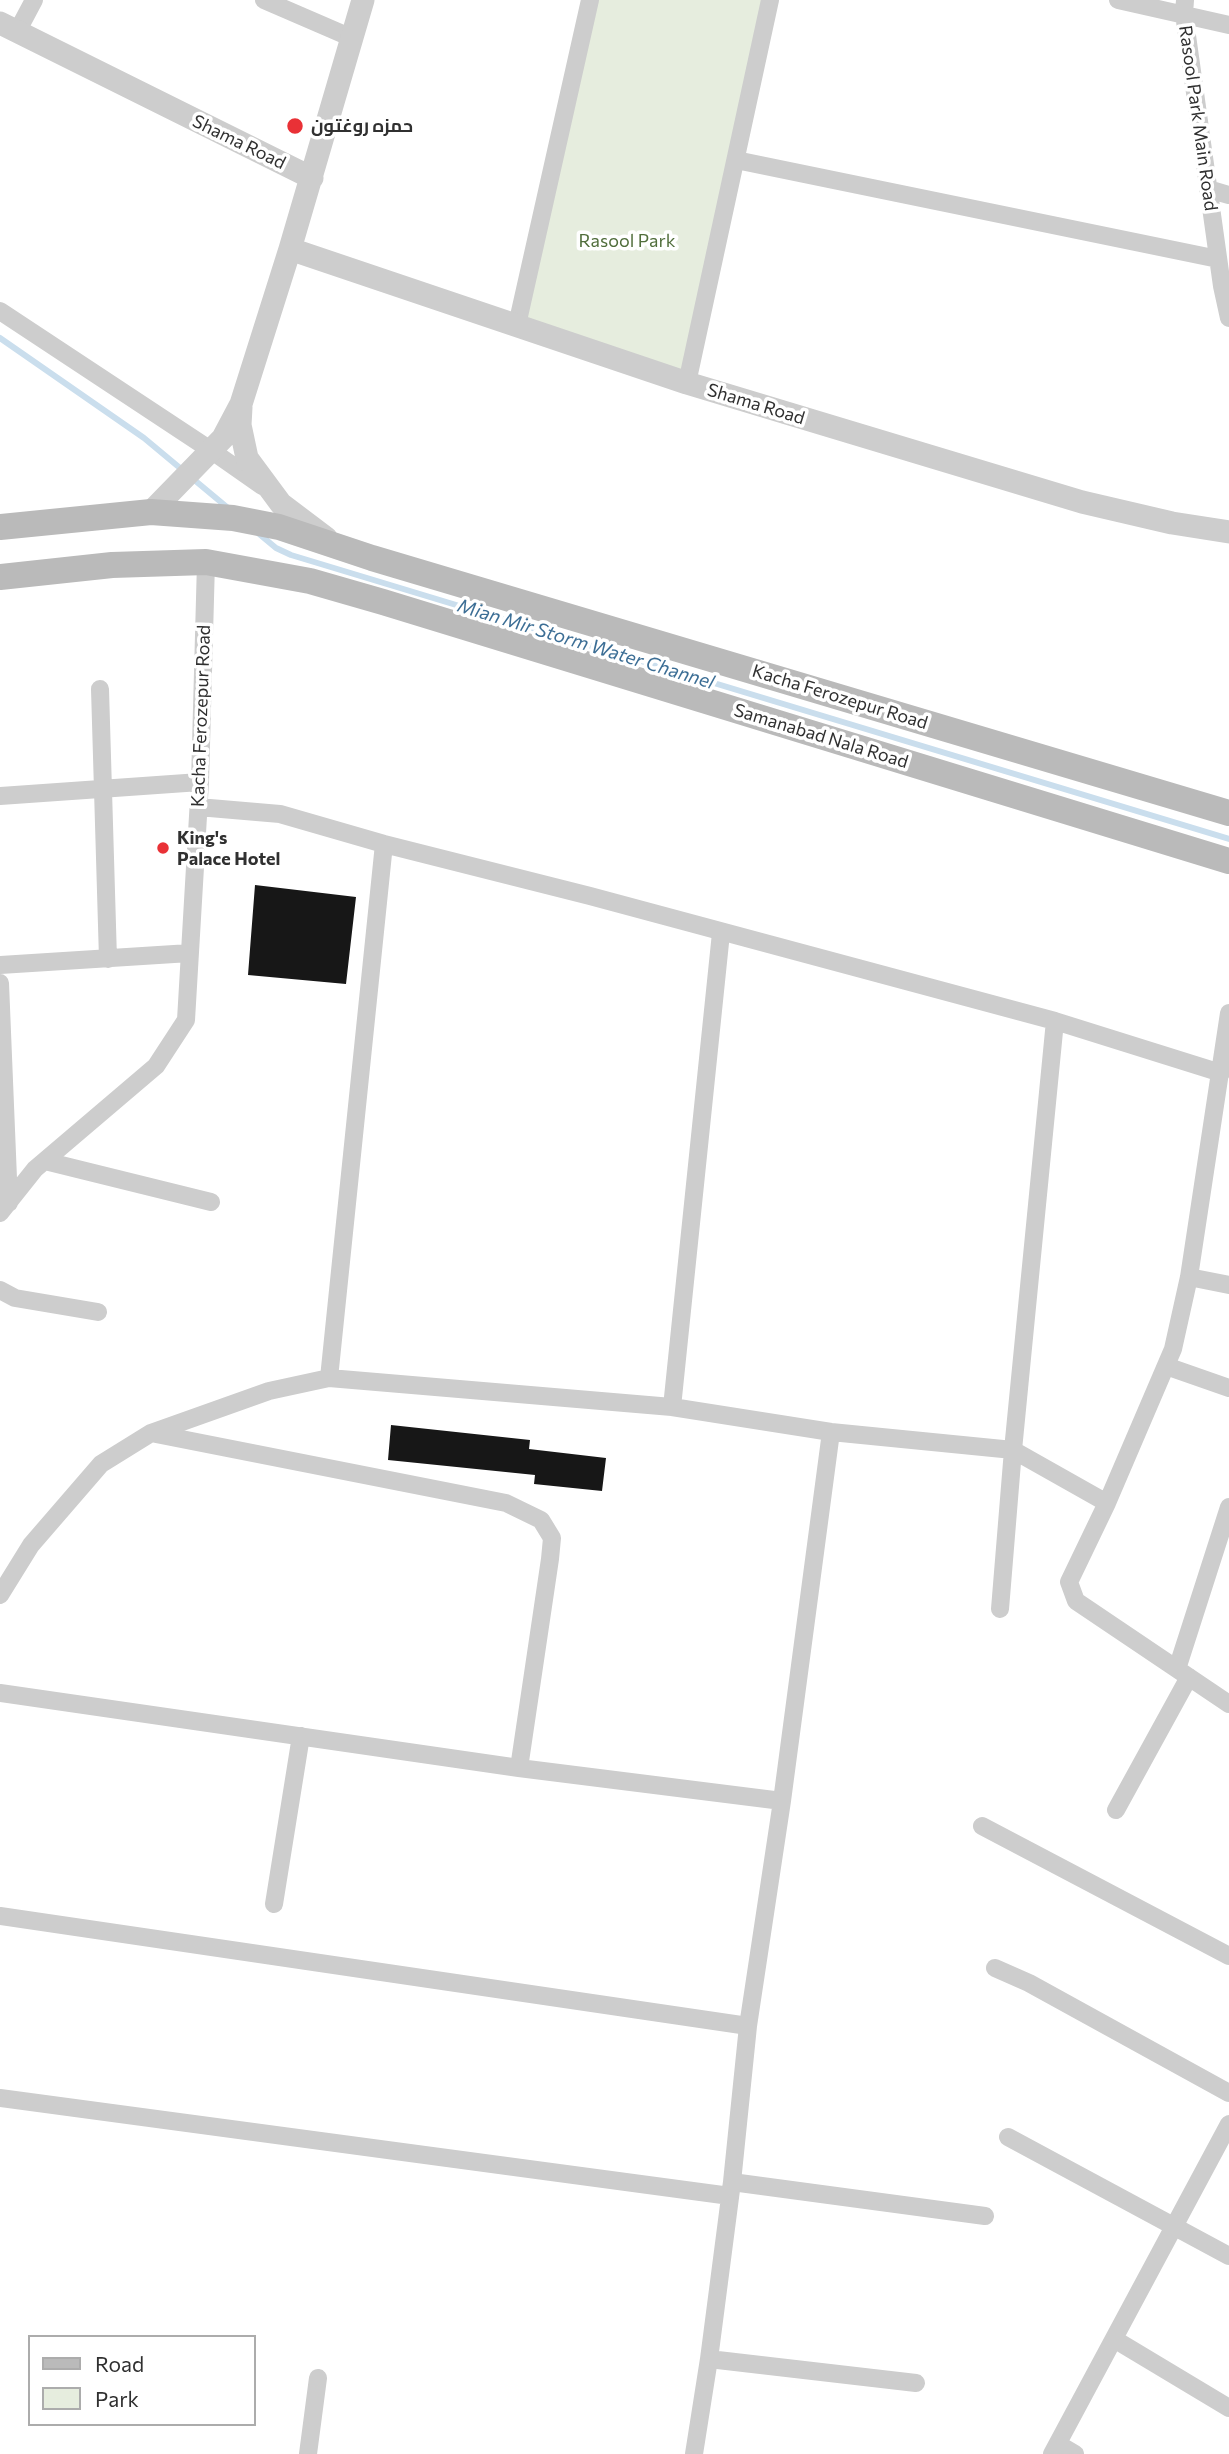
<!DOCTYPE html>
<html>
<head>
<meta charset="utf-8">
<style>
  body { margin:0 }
  #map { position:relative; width:1229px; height:2454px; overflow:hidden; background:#fff; font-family:Commissioner,sans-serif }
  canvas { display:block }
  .legend { position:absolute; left:28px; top:2335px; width:228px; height:91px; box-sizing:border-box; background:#fff; border:2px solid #acacac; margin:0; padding:9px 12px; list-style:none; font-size:21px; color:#303030 }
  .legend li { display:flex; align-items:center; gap:14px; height:35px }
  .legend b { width:35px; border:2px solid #acacac }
</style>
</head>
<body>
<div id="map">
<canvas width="1229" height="2454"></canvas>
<ul class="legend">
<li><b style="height:9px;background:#bababa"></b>Road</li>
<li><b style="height:19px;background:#e6edde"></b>Park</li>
</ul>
</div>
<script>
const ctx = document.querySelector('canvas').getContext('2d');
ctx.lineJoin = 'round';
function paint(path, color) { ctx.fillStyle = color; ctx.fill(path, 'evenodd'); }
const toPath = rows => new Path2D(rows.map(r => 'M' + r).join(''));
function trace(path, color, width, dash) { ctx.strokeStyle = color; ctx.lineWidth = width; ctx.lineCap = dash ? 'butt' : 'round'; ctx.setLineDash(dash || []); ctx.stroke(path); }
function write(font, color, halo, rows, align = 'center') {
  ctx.font = font + ' Commissioner,Cairo,sans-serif'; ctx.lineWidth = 7; ctx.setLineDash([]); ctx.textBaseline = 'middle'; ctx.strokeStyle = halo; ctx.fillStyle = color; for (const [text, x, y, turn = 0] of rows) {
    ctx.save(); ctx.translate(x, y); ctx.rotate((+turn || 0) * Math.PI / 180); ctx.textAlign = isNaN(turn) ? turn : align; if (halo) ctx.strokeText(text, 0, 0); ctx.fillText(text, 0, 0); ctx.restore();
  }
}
const green = toPath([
  [590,0,770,0,687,383,517,325]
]);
const stream = toPath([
  [0,338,144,438,228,508],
  [258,533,276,548,291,555,1229,839]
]);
const building = toPath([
  [255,885,356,897,346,984,248,975],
  [391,1425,530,1440,529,1449,606,1458,602,1491,534,1484,535,1475,388,1460]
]);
const minor = toPath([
  [264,0,352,38],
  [1118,0,1229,25],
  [1185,0,1184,14,1222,286,1229,318],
  [17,32,34,0],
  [736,160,1218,259],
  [1208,189,1229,195],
  [0,311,212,451,262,486],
  [517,325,590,0],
  [687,383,770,0],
  [100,689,108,959],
  [0,796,200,782],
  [198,807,280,814,384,844,590,896,1055,1021,1221,1073],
  [0,965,190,953],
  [0,983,9,1203],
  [1229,1013,1189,1277,1173,1349,1107,1503,1069,1582,1076,1601,1229,1704],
  [45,1161,211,1202],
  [0,1213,35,1169,156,1066,186,1020,200,782,206,562],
  [1189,1277,1229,1285],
  [0,1290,15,1298,98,1312],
  [1166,1366,1229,1388],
  [329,1378,384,844],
  [672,1407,721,933],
  [151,1433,506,1503,541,1520,552,1538,550,1559,519,1768],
  [0,1595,31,1545,101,1464,151,1433,269,1391,329,1378,672,1407,831,1432,1013,1450,1107,1503],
  [1000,1609,1013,1450,1055,1021],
  [1177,1669,1229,1507],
  [0,1693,519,1768,782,1801],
  [1116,1810,1189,1677],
  [982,1826,1229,1956],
  [274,1904,301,1736],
  [0,1916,748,2026],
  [995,1968,1029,1983,1229,2093],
  [0,2098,730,2196],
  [1008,2137,1229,2256],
  [732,2182,985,2216],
  [1114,2339,1229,2408],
  [709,2359,916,2383],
  [1058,2444,1075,2454],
  [308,2454,318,2378],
  [694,2454,709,2359,732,2182,748,2026,782,1801,831,1432],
  [1052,2454,1229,2124]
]);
const tertiary = toPath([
  [0,23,312,178],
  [290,249,687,383,1082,502,1172,523,1229,532],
  [241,407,240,425,247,458,281,504,326,538],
  [151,512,223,438,241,404,290,249,363,0]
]);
const secondary = toPath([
  [0,527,151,512,233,518,279,527,372,558,1229,813],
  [0,577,112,565,206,562,310,581,383,602,1229,861]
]);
const markers = [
  [295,126,9,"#e93136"],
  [163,848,7,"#e93136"]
];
const streetNames = [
  ["Rasool Park Main Road",1198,118,82],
  ["Shama Road",239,142,26],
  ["Shama Road",756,404,17],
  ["Kacha Ferozepur Road",840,697,17],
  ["Kacha Ferozepur Road",201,716,-88],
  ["Samanabad Nala Road",821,736,17]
];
const poiNames = [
  ["حمزه روغتون",311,126],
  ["King's",177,838],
  ["Palace Hotel",177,859]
];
const parkNames = [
  ["Rasool Park",627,241]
];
const waterNames = [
  ["Mian Mir Storm Water Channel",586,644,17]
];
paint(green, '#e6edde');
trace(stream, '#cadeed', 6);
paint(building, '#171717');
trace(minor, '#cdcdcd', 18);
trace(tertiary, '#cdcdcd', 23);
trace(secondary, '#bababa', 26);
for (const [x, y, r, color] of markers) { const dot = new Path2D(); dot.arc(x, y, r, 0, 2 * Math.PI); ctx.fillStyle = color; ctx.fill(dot); trace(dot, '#fff', 2.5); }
write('18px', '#303030', '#fff', streetNames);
write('bold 18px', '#303030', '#fff', poiNames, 'left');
write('18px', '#516e3c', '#fff', parkNames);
write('italic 19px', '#3c6e95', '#fff', waterNames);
</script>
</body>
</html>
